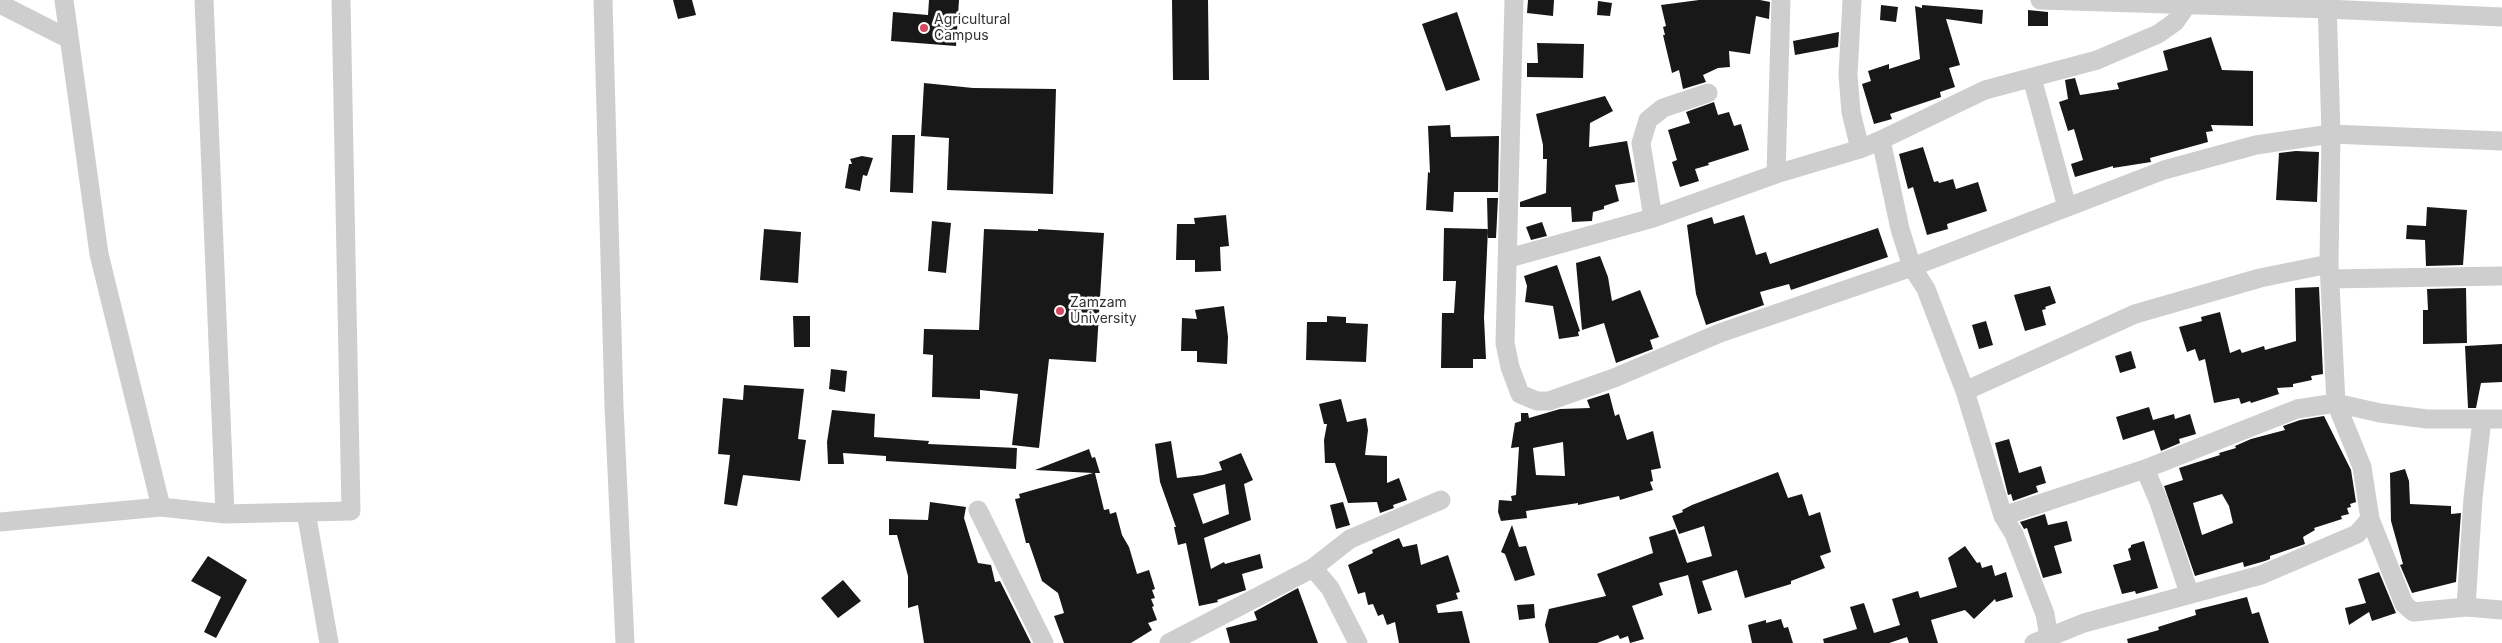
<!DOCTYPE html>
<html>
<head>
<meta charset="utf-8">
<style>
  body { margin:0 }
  canvas { display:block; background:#fff }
</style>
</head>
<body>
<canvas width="2502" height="643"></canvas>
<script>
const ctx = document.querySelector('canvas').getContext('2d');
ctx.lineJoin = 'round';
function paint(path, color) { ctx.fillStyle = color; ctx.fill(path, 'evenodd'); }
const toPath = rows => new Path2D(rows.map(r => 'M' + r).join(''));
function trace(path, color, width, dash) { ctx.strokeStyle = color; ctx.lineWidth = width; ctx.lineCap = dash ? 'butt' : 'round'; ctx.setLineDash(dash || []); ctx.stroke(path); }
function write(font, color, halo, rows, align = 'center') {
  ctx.font = font + ' Inter,sans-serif'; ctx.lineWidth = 5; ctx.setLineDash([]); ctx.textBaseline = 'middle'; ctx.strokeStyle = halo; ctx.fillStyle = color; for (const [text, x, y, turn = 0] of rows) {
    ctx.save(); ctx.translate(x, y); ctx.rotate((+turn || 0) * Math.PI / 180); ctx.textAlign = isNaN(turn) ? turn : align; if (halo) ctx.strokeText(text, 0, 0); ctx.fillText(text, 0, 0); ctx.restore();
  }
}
const building = toPath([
  [673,0,692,0,696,15,678,19],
  [929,0,959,0,956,46,891,41,893,12,928,15],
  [1172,0,1208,0,1209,80,1173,80],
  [1528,0,1554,0,1553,16,1527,13],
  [1699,0,1760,0,1770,2,1769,19,1756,16,1750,54,1729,51,1730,67,1718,68,1703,75,1706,82,1683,89,1679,70,1672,73,1663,35,1665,35,1663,27,1666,26,1661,5],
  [1598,1,1612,3,1610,16,1597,15],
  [1881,5,1898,7,1896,22,1880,20],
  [1922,5,1983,10,1982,24,1946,19,1960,65,1949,68,1955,87,1940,92,1941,97,1890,114,1892,119,1874,124,1862,84,1871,81,1868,71,1889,64,1889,69,1920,59,1915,6,1922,8],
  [2028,10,2048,12,2048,26,2028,26],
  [1457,12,1480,80,1446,91,1422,24],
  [1839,32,1838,47,1795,55,1793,41],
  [2211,37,2222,70,2253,71,2253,126,2211,125,2213,131,2206,132,2208,142,2150,158,2151,162,2113,168,2113,166,2075,177,2071,164,2083,160,2074,129,2068,131,2059,102,2068,99,2065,80,2075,78,2080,95,2119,89,2117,83,2168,70,2163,51],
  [1537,43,1584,44,1583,78,1527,77,1527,63,1538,63],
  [924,83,973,88,1056,89,1053,194,947,190,949,138,921,136],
  [1605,96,1613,111,1590,123,1589,147,1627,141,1635,182,1615,185,1619,201,1604,206,1604,209,1593,212,1592,221,1572,222,1571,207,1520,207,1520,202,1546,193,1547,159,1543,159,1543,145,1536,114],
  [1714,102,1718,115,1729,112,1734,126,1741,124,1749,150,1708,163,1709,165,1695,169,1699,181,1680,187,1672,162,1677,160,1668,130,1690,123,1686,112],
  [1450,125,1451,137,1499,136,1498,192,1454,192,1453,212,1426,210,1428,172,1430,173,1428,126],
  [892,135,915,135,913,193,890,192],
  [1923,147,1934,182,1938,181,1939,183,1953,179,1956,189,1978,182,1987,211,1947,224,1948,229,1927,235,1913,187,1908,189,1899,154],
  [2296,151,2319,152,2317,202,2276,200,2279,153],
  [862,156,873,158,867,176,863,175,860,191,845,188,849,164,852,164,850,159],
  [1487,198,1498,198,1496,238,1488,238],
  [2427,207,2467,210,2463,265,2426,266,2425,240,2406,239,2407,225,2426,226],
  [1226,215,1229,246,1220,247,1221,271,1195,272,1195,260,1176,260,1177,224,1195,224,1194,218],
  [1744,215,1756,255,1766,252,1770,264,1878,228,1888,257,1791,290,1789,284,1760,292,1764,305,1706,325,1696,294,1687,225,1712,217,1714,224],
  [932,221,951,223,946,273,928,271],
  [1542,222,1547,236,1531,240,1526,227],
  [1444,228,1488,229,1484,318,1486,359,1473,359,1473,368,1441,368,1442,313,1454,313,1456,281,1443,281],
  [764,229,801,232,798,283,760,280],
  [984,229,1038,231,1038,229,1104,233,1096,362,1049,359,1039,448,1012,445,1018,394,980,390,980,399,932,397,933,355,923,354,924,329,979,330],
  [1600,256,1608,277,1612,301,1640,290,1659,337,1650,340,1653,349,1616,363,1604,323,1582,330,1576,263],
  [1557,265,1580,331,1578,332,1579,336,1559,339,1553,306,1525,302,1527,286,1524,276],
  [2050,286,2056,303,2045,307,2046,309,2042,310,2046,325,2025,331,2014,295],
  [2319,287,2323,374,2311,376,2312,380,2293,384,2293,387,2277,388,2279,394,2251,403,2250,401,2241,404,2239,398,2214,403,2205,359,2199,361,2195,349,2187,352,2179,327,2202,321,2201,317,2220,312,2230,353,2240,349,2242,353,2264,346,2265,350,2296,341,2295,288],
  [2466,288,2467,343,2423,344,2423,310,2428,310,2427,289],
  [1224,306,1228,337,1227,364,1197,362,1197,351,1181,351,1182,318,1197,319,1195,310],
  [793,316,810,316,810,347,794,347],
  [1327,316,1346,317,1346,323,1368,324,1366,362,1306,360,1307,322,1327,322],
  [1986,321,1993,345,1979,349,1972,325],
  [2502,344,2502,382,2481,383,2476,408,2468,408,2465,346],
  [2131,351,2136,368,2120,373,2115,356],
  [831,369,847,371,845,392,829,389],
  [744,385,804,389,798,439,806,440,800,481,743,475,737,506,724,504,730,455,718,454,723,398,743,400],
  [1609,393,1615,416,1619,414,1627,440,1653,431,1661,468,1651,470,1653,481,1650,482,1653,490,1620,500,1619,496,1578,505,1578,503,1526,511,1527,518,1501,521,1498,512,1499,500,1512,501,1511,496,1516,495,1519,447,1511,448,1515,423,1521,421,1521,413,1528,413,1529,418,1560,409,1590,408,1587,400],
  [1563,442,1565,476,1536,475,1533,448],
  [1341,399,1347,422,1366,418,1368,430,1365,455,1387,456,1387,483,1399,478,1407,500,1393,505,1394,508,1380,513,1377,502,1348,503,1335,463,1325,463,1324,440,1327,424,1324,424,1319,404],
  [2149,407,2153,420,2174,414,2175,419,2190,414,2196,434,2179,439,2180,443,2161,451,2154,430,2123,440,2116,417],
  [832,410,875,414,874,437,929,441,928,444,1017,448,1016,469,886,461,886,456,843,453,844,464,828,464,827,442],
  [2324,416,2351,470,2356,502,2350,504,2351,507,2347,508,2349,514,2341,516,2342,519,2314,528,2315,530,2303,537,2305,544,2270,556,2270,559,2265,561,2244,567,2243,562,2195,576,2164,486,2183,480,2179,468,2220,455,2219,453,2236,448,2235,446,2251,439,2285,430,2283,426,2300,420],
  [2222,494,2229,506,2233,523,2202,535,2193,503],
  [2009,439,2019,473,2041,466,2046,483,2036,486,2038,492,2013,501,2011,494,2008,495,1995,443],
  [1171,441,1177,478,1203,475,1222,470,1219,462,1241,453,1253,480,1244,484,1251,520,1204,538,1211,569,1224,562,1225,564,1260,554,1263,568,1242,574,1246,590,1217,600,1218,602,1199,606,1186,543,1178,545,1174,527,1176,527,1160,482,1155,444],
  [1225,484,1229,514,1203,524,1193,494],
  [1089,449,1092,458,1095,457,1100,473,1095,473,1104,510,1109,509,1110,514,1116,512,1122,535,1129,547,1137,574,1149,570,1155,589,1152,590,1155,598,1151,599,1154,606,1152,607,1157,620,1148,623,1152,630,1131,643,1064,643,1054,616,1064,613,1058,593,1042,581,1029,543,1026,543,1015,499,1020,498,1019,494,1093,473,1035,470],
  [2405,469,2409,481,2410,504,2451,506,2451,514,2461,513,2456,582,2412,593,2400,565,2403,564,2391,521,2390,473],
  [1778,472,1788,498,1802,494,1809,516,1820,512,1831,552,1820,556,1825,568,1791,581,1791,584,1745,598,1737,570,1702,581,1712,610,1698,614,1688,575,1659,583,1663,595,1632,606,1644,639,1630,643,1628,636,1620,639,1618,635,1597,643,1549,643,1545,625,1549,609,1606,596,1597,574,1653,553,1649,537,1675,529,1687,563,1712,556,1704,526,1679,534,1672,516,1683,512,1682,510,1692,505],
  [930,502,966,507,964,518,978,563,991,565,995,582,1000,581,1031,643,924,643,918,605,908,608,908,576,897,535,889,535,889,519,928,520],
  [1343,502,1350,525,1336,529,1330,505],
  [2045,514,2048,525,2067,521,2072,541,2054,546,2062,573,2043,578,2027,528,2024,529,2020,522],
  [1512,525,1519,547,1526,546,1535,575,1515,581,1505,554,1501,552],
  [1399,538,1403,547,1417,544,1421,565,1448,555,1460,592,1456,593,1458,599,1436,605,1438,613,1462,611,1470,643,1399,643,1395,622,1387,625,1383,614,1378,616,1373,604,1368,605,1365,592,1358,594,1348,565,1373,553,1372,550],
  [2144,541,2158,588,2136,594,2135,591,2122,594,2113,565,2131,560,2128,549,2131,547,2131,545],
  [1965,546,1977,563,1980,562,1982,568,1992,565,1995,576,2006,572,2013,597,1996,602,1995,599,1974,619,1965,610,1931,620,1938,643,1909,643,1907,637,1889,643,1824,643,1823,639,1857,629,1850,607,1864,603,1874,633,1900,625,1892,599,1918,591,1920,598,1957,587,1948,558],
  [208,556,247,580,216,638,204,632,221,597,191,581],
  [2379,572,2396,613,2372,621,2369,612,2349,625,2345,608,2366,603,2358,579],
  [843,580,861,601,838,618,821,598],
  [1298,588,1318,643,1230,643,1226,628,1257,620,1254,612],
  [2247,597,2252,614,2259,612,2269,643,2128,643,2127,639,2159,630,2158,627,2196,615,2195,610],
  [1534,604,1535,618,1519,620,1517,605],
  [1781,619,1784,628,1788,627,1793,643,1752,643,1748,625,1766,620,1766,623]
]);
const street = toPath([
  [64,0,99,254,161,507],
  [204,0,225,514],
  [603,0,614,406,625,643],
  [1514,0,1505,343,1510,367,1520,394,1537,401,1549,401,1614,378,1720,333,1912,267,2164,170,2256,145,2331,134,2327,0],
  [1852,0,1848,75,1851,112,1860,149],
  [2040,0,2327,9,2502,17],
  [0,4,69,39],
  [2032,78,2067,207],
  [1708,93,1663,108,1648,120,1641,143,1653,218,1776,174,1860,149,1881,140],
  [2502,141,2331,134,2329,264,2336,403,2380,413,2427,419,2502,419],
  [1776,174,1781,0],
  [1509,258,1653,218],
  [2330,279,2502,276],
  [1965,391,2135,314,2260,278,2329,264],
  [2145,469,2159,502,2189,593],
  [978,510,1044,643],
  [306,512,329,643],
  [2003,516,2145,469,2297,409,2336,403,2362,467,2370,519,2357,534,2261,575,2084,623,2034,643],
  [2370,519,2404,604,2413,612,2466,607,2502,610],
  [0,522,161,507,225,514,351,511,341,0],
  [2466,607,2473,498,2482,419],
  [1169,643,1313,568],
  [1358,643,1330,588,1313,568,1350,539,1441,500],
  [2050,643,2045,614,2014,534,2003,516,1965,391,1926,289,1912,267,1900,229,1881,140,1985,90,2097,60,2158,34,2175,22,2186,6]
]);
const markers = [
  [924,28,5,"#d14a61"],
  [1060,311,5,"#d14a61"]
];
const poiNames = [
  ["Agricultural",934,20],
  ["Campus",934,36],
  ["Zamzam",1070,303],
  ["University",1070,319]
];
paint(building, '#181818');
trace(street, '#cecece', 19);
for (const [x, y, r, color] of markers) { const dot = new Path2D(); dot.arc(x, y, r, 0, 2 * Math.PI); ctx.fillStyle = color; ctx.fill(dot); trace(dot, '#fff', 2); }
write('14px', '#313131', '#fff', poiNames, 'left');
</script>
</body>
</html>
